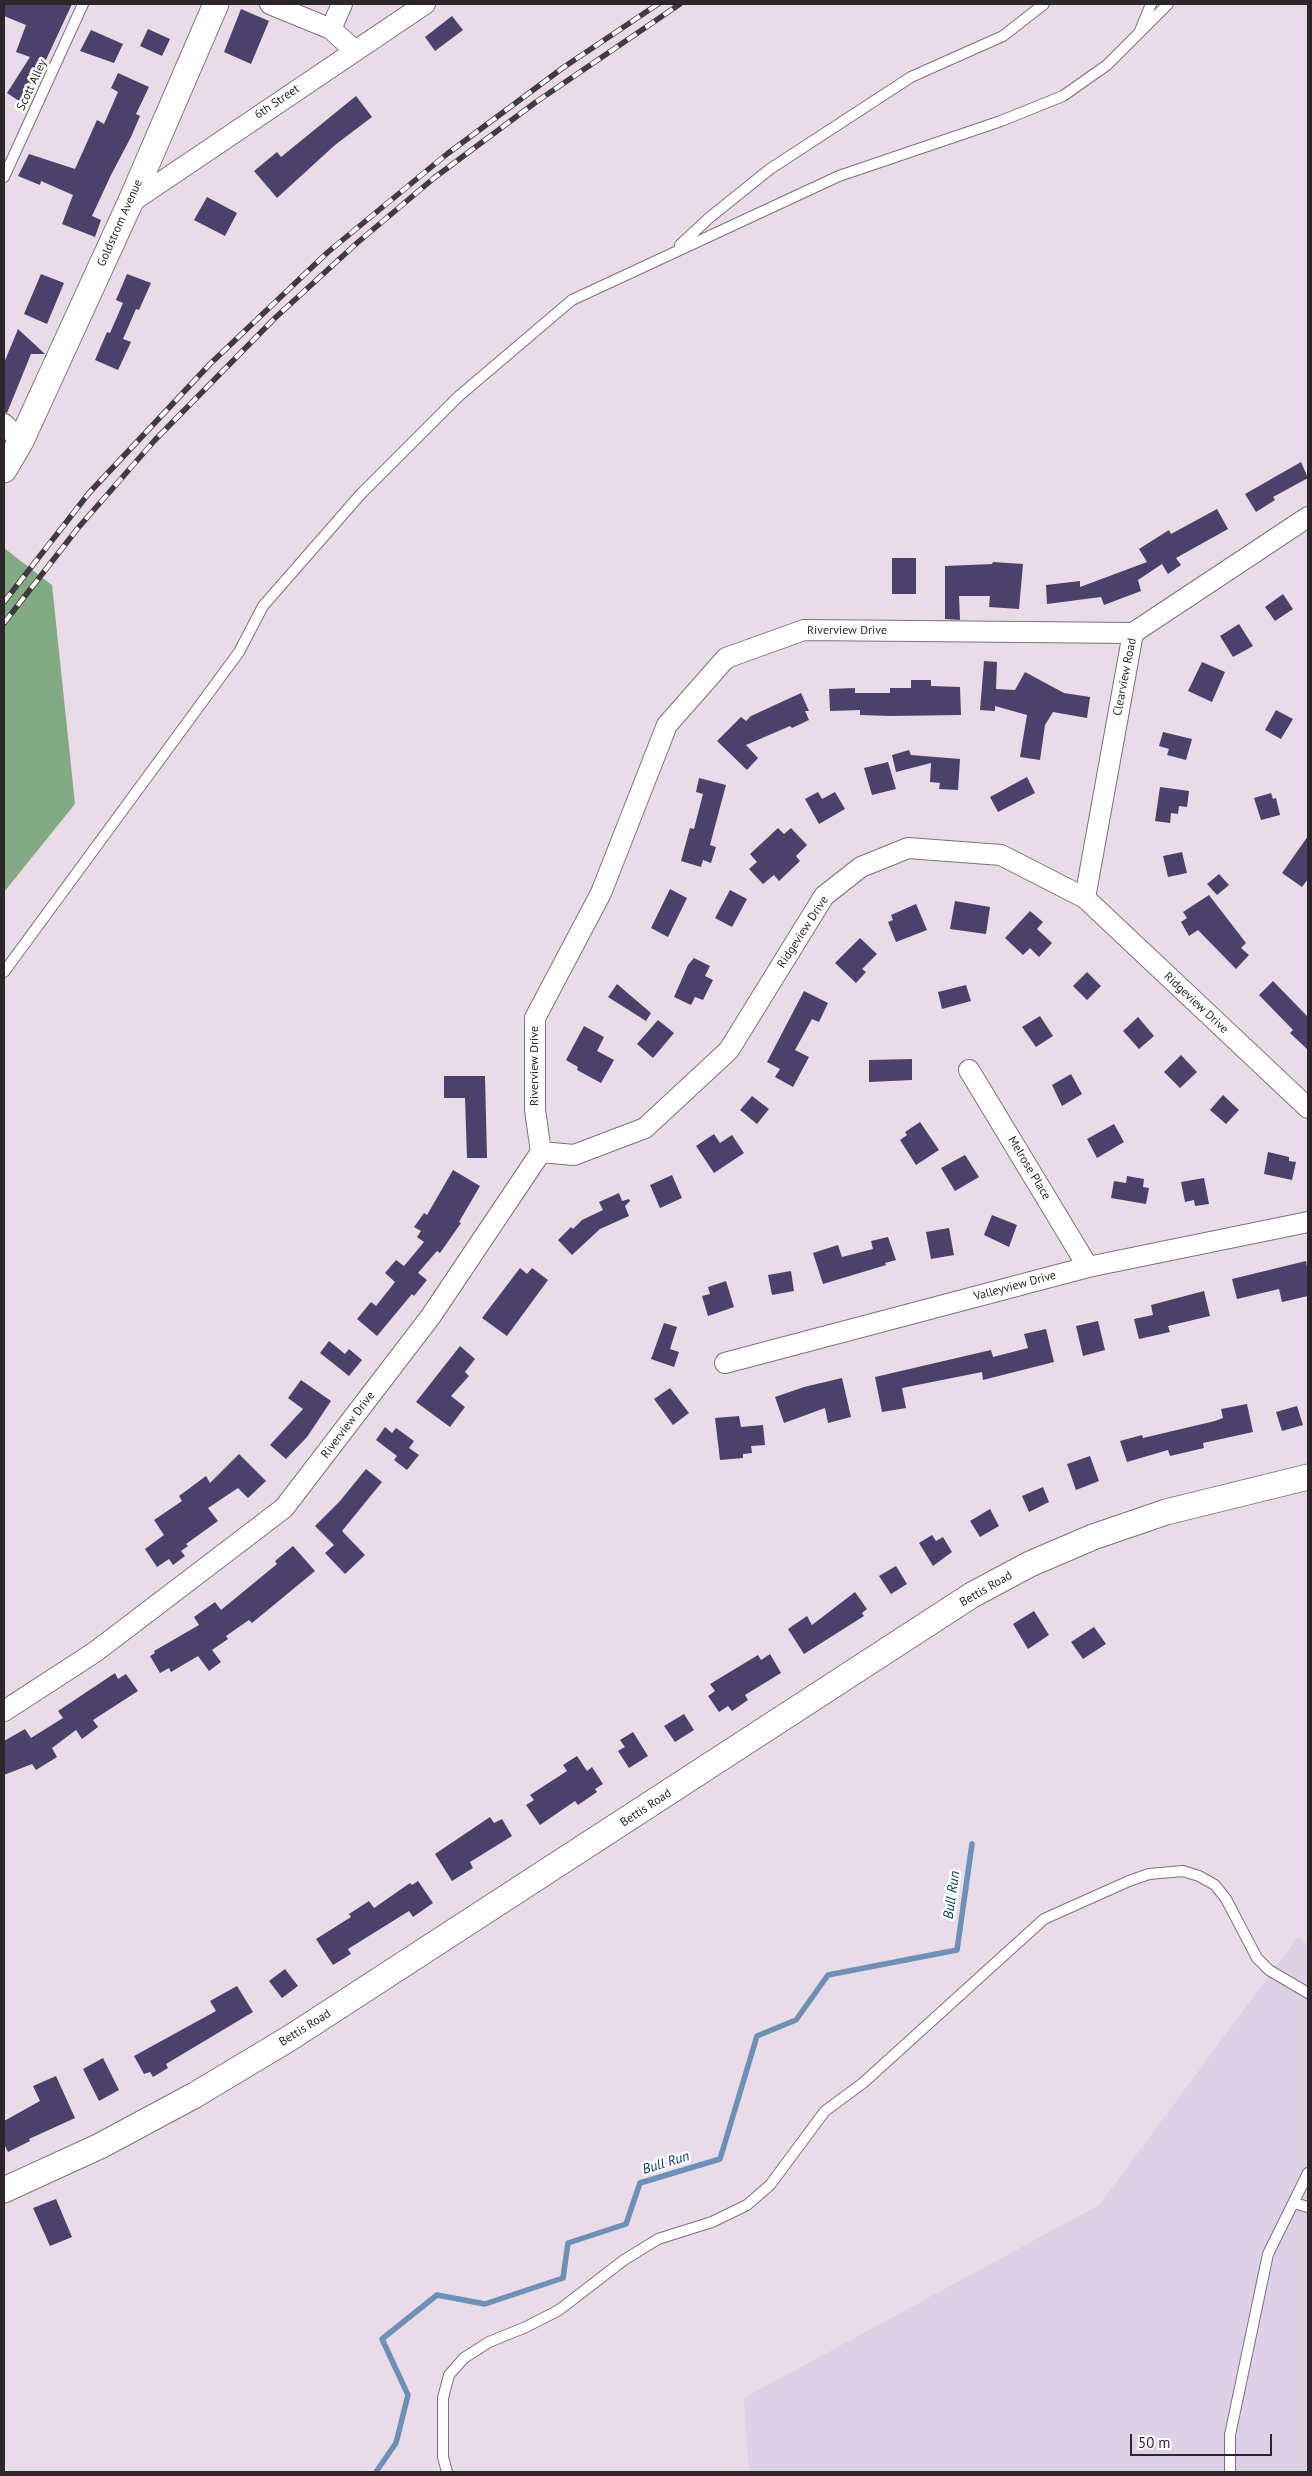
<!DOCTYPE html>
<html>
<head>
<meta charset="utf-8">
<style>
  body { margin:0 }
  #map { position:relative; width:1312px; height:2476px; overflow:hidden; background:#e9dbe8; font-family:"PT Sans",sans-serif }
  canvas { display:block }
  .frame { position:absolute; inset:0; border:5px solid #2d272c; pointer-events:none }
  .scale { position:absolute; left:1130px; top:2434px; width:142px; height:22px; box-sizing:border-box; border:2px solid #2d272c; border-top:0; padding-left:6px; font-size:15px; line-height:18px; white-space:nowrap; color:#2d272c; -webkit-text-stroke:4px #fff; paint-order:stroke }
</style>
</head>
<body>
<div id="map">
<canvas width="1312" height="2476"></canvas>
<div class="frame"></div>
<div class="scale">50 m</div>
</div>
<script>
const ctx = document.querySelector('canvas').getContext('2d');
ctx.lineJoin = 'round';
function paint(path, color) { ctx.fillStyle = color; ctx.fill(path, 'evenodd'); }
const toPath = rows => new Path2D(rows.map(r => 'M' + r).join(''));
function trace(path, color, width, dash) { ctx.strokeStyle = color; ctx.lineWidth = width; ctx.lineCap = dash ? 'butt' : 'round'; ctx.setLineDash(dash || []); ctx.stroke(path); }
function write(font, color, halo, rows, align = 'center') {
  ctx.font = font + ' "PT Sans",sans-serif'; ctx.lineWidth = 5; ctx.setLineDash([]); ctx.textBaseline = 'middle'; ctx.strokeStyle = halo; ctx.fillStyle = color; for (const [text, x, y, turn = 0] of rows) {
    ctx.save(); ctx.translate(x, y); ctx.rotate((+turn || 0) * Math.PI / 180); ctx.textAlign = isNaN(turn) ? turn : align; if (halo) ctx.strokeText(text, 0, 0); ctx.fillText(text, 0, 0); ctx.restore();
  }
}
const industrial = toPath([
  [1298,1937,1308,1945,1308,2472,749,2472,744,2398,1099,2205]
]);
const forest = toPath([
  [4,548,52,585,75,804,4,892]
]);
const stream = toPath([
  [376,2472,396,2443,408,2395,382,2339,437,2295,485,2304,563,2278,568,2243,626,2224,640,2183,720,2159,757,2036,796,2020,828,1975,957,1950,972,1844]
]);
const building = toPath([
  [4,4,72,4,25,105,7,93,30,57,16,52,26,25,4,16],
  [241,9,269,21,251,64,224,52],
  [452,16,463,30,435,51,425,37],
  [148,29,170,39,162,56,140,46],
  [91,30,123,44,114,63,80,51],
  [118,73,149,87,136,114,140,116,131,137,111,175,92,216,101,220,95,237,62,224,73,195,41,181,40,185,18,176,29,154,75,169,97,120,104,124,118,92,111,88],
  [356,96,372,117,335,145,277,198,254,171,277,152,281,157],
  [207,197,237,213,225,236,194,220],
  [41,274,64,283,47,324,24,314],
  [127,274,151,283,139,310,136,309,123,339,131,342,118,370,95,360,107,332,110,333,123,303,116,300],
  [18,329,45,354,31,354,7,413,4,412,4,363],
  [1301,462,1308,478,1273,497,1275,500,1256,512,1245,494],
  [1217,509,1228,529,1176,558,1181,565,1168,574,1162,564,1138,580,1141,591,1104,605,1101,597,1047,604,1046,585,1080,581,1080,587,1147,562,1139,549,1169,530,1171,534],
  [892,558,916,558,916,594,892,594],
  [993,562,1023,564,1019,609,989,607,990,596,959,596,960,620,945,619,945,566,992,564],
  [1283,594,1293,609,1275,621,1265,607],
  [1239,624,1253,646,1233,657,1220,636],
  [984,661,997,662,996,689,1015,690,1025,672,1064,693,1090,697,1087,718,1053,712,1045,725,1040,760,1020,757,1027,715,995,706,995,711,980,710],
  [1202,662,1225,672,1212,702,1188,691],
  [911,680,931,680,931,686,960,687,961,715,890,716,860,715,860,710,830,711,829,689,855,688,855,693,890,693,890,688,911,688],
  [801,693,809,711,805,711,809,720,792,728,790,726,746,745,758,758,747,770,717,741,741,717,746,721,751,716],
  [1276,710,1293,719,1281,739,1265,730],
  [1163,732,1192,739,1186,760,1167,755,1169,749,1159,746],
  [909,750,911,755,960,759,958,790,939,789,940,783,930,782,931,763,896,772,892,755],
  [888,762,896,789,872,795,864,768],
  [1027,777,1035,793,998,812,990,797],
  [699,778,726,785,710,845,716,847,711,863,703,860,701,867,681,861,690,828,694,829,703,794,696,792],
  [1160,787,1189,791,1187,807,1179,806,1178,814,1171,813,1170,823,1155,821],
  [818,792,822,799,835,792,845,809,819,824,805,799],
  [1271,793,1273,799,1276,798,1280,815,1261,820,1254,798],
  [778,828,784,834,791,828,807,845,796,856,800,861,779,881,774,875,763,884,749,869,757,862,750,854],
  [1308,836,1308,879,1302,887,1282,873],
  [1182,852,1187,873,1168,877,1163,856],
  [1219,874,1229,885,1217,895,1207,884],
  [670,889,687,898,668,937,651,928],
  [730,890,747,899,732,927,715,918],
  [1209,895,1246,943,1241,948,1249,955,1236,969,1198,930,1189,936,1181,922,1187,918,1183,912],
  [955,901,990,907,986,934,950,929],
  [916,904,927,930,896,942,888,922,893,920,891,915],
  [1030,911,1043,922,1037,929,1052,943,1039,957,1030,948,1023,955,1005,938],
  [860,938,877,954,862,969,866,972,856,983,835,963],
  [694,958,710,966,705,976,713,980,703,1000,695,997,691,1005,674,997,688,965],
  [1087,972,1101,986,1087,1000,1073,986],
  [1273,981,1307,1016,1308,1014,1308,1050,1290,1033,1293,1030,1259,995],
  [617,984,651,1013,646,1021,608,997],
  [966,985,971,1001,942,1009,938,992],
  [804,991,828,1003,819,1022,812,1019,795,1050,809,1057,793,1087,775,1077,780,1069,767,1062],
  [1040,1016,1053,1036,1036,1047,1022,1027],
  [1138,1017,1154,1036,1139,1049,1123,1031],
  [658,1020,674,1033,653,1058,637,1044],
  [584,1026,604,1037,597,1051,614,1060,601,1083,577,1070,578,1067,566,1060],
  [1181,1055,1197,1072,1180,1088,1164,1072],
  [912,1059,912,1080,869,1082,869,1060],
  [1071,1074,1082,1094,1062,1106,1052,1085],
  [444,1076,485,1076,487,1158,467,1158,465,1098,444,1098],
  [1223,1095,1239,1110,1226,1124,1210,1110],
  [752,1096,769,1109,757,1124,740,1110],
  [920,1122,939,1150,916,1165,900,1140,907,1135,905,1132],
  [1114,1124,1124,1142,1097,1158,1087,1139],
  [714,1134,720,1143,732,1135,744,1153,714,1173,696,1146],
  [1268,1152,1289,1157,1289,1161,1296,1162,1292,1180,1264,1174],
  [965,1155,979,1177,955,1191,941,1168],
  [453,1170,480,1186,459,1222,461,1223,440,1253,437,1251,418,1273,427,1280,414,1296,412,1294,377,1336,357,1319,371,1302,376,1306,395,1282,385,1273,396,1260,404,1266,424,1242,417,1237,421,1231,414,1227,424,1213,427,1215],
  [672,1175,682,1198,660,1208,650,1185],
  [1127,1176,1144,1179,1143,1187,1149,1188,1146,1204,1111,1198,1114,1181,1126,1183],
  [1204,1178,1209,1204,1195,1206,1194,1200,1185,1202,1181,1182],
  [619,1193,622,1201,629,1199,630,1201,625,1206,629,1216,600,1229,572,1255,558,1240,571,1227,573,1229,582,1220,603,1210,599,1202],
  [992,1215,1017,1225,1009,1247,984,1235],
  [949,1228,954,1255,931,1259,926,1232],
  [888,1237,896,1260,885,1263,886,1265,823,1284,813,1253,838,1245,842,1257,873,1249,871,1241],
  [1306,1261,1308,1272,1308,1296,1282,1302,1279,1289,1237,1299,1232,1279],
  [520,1268,527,1274,532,1268,548,1280,507,1336,482,1318],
  [791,1271,794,1291,772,1295,768,1275],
  [726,1281,734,1307,708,1316,702,1296,710,1294,708,1287],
  [1204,1291,1210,1316,1168,1326,1170,1332,1139,1339,1134,1319,1153,1315,1151,1305],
  [1098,1321,1105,1350,1083,1356,1076,1326],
  [664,1323,677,1327,670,1349,679,1352,674,1367,651,1359],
  [1046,1329,1054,1362,983,1380,982,1372,902,1388,906,1408,882,1412,875,1377,991,1350,993,1357,1028,1348,1024,1334],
  [329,1341,345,1354,349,1349,362,1360,349,1376,320,1353],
  [460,1346,475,1359,465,1372,469,1376,451,1396,465,1407,450,1427,416,1402],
  [842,1378,851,1417,828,1423,825,1408,784,1423,775,1397,804,1387],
  [301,1380,331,1401,307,1437,286,1459,270,1445,303,1409,288,1398],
  [670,1388,689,1413,673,1425,654,1399],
  [1247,1404,1253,1432,1203,1443,1204,1448,1170,1456,1168,1450,1127,1462,1120,1441,1142,1435,1143,1438,1215,1421,1223,1418,1221,1409],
  [1297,1406,1303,1425,1282,1431,1276,1412],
  [739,1416,741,1427,763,1425,765,1445,751,1446,752,1453,743,1454,743,1458,720,1460,715,1418],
  [385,1427,392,1433,396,1428,414,1441,409,1448,419,1455,407,1470,394,1460,397,1456,376,1440],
  [239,1454,266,1481,248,1498,238,1488,208,1508,218,1521,186,1544,188,1546,181,1551,185,1556,173,1565,169,1559,157,1567,145,1549,164,1535,154,1520,182,1501,179,1496,206,1476,210,1483],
  [1090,1456,1099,1481,1076,1490,1067,1464],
  [366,1469,382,1482,342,1531,365,1555,345,1574,325,1553,334,1545,315,1526,340,1501],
  [1043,1487,1049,1502,1029,1512,1022,1496],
  [990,1509,999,1526,980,1537,970,1521],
  [932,1535,936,1541,943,1537,952,1552,933,1566,919,1543],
  [293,1546,315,1571,252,1623,249,1620,226,1636,228,1639,212,1650,221,1662,209,1671,198,1656,171,1672,169,1668,160,1673,150,1656,155,1653,154,1651,199,1625,194,1617,215,1602,221,1610,277,1564,275,1561],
  [896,1566,907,1584,891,1594,879,1576],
  [855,1592,867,1609,862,1613,864,1616,804,1654,788,1629,807,1616,812,1625],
  [1034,1611,1049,1635,1028,1649,1013,1624],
  [1094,1627,1106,1644,1083,1659,1071,1642],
  [770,1654,781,1673,745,1695,748,1700,732,1711,728,1706,719,1712,708,1696,715,1691,710,1684,758,1655,761,1660],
  [115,1673,118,1679,126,1674,138,1691,93,1720,98,1727,82,1739,76,1730,52,1748,57,1757,36,1770,32,1764,4,1775,4,1741,25,1729,31,1738,63,1718,58,1711],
  [684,1714,694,1730,675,1742,664,1726],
  [633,1732,648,1756,629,1768,618,1751,625,1747,620,1740],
  [577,1756,587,1771,592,1767,603,1784,595,1789,597,1792,578,1805,575,1801,540,1825,526,1805,534,1800,530,1795,567,1771,563,1765],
  [490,1817,494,1823,502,1819,512,1836,470,1862,473,1868,452,1881,435,1854],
  [418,1881,433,1903,413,1917,409,1911,348,1949,351,1954,333,1965,316,1939,351,1917,349,1914,369,1901,374,1908,410,1883,412,1885],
  [285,1969,298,1986,282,1998,269,1981],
  [237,1986,253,2012,166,2064,168,2068,153,2077,150,2072,144,2074,134,2056,216,2011,210,2001],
  [103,2058,119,2090,99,2101,83,2069],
  [56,2076,75,2118,29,2139,30,2141,8,2152,4,2144,4,2121,40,2101,33,2086],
  [56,2199,72,2237,50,2246,33,2208]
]);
const service = toPath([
  [1140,31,1151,4],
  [4,177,83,4],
  [680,245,709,218,770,169,911,77,1003,36,1044,4],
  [4,972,239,652,263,606,360,495,459,396,572,300,839,176,1001,121,1063,96,1107,65,1168,4],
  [1294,2203,1308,2207],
  [447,2472,443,2457,443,2398,449,2375,464,2358,489,2342,526,2327,559,2310,624,2260,658,2239,712,2222,747,2205,770,2185,825,2111,863,2083,1044,1919,1129,1881,1149,1874,1183,1871,1199,1876,1215,1885,1226,1899,1257,1958,1269,1970,1308,1993],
  [1230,2472,1230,2435,1268,2254,1308,2173]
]);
const minor = toPath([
  [270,4,331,29,354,50],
  [331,29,342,4],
  [130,203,425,4],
  [4,424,21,441],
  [1085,898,1133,633,1308,517],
  [969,1070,1088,1267],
  [541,1152,574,1155,645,1128,729,1050,824,896,861,867,908,848,1001,855,1085,898,1308,1108],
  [725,1363,1088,1267,1308,1222],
  [4,1711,95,1652,284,1508,431,1316,541,1152,535,1110,535,1018,601,893,667,725,726,658,804,630,1133,633]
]);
const tertiary = toPath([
  [4,470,21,441,130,203,216,4],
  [4,2190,100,2146,195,2095,290,2038,972,1595,1030,1564,1093,1537,1166,1512,1308,1477]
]);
const rail = toPath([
  [4,602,89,493,210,364,328,252,447,154,564,67,658,4],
  [4,623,78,528,155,440,275,318,357,243,434,178,536,102,680,4]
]);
const streetNames = [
  ["Scott Alley",32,85,-65],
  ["6th Street",277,102,-34],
  ["Goldstrom Avenue",120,223,-66],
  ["Riverview Drive",847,631],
  ["Clearview Road",1125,677,-79],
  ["Ridgeview Drive",803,932,-57],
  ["Ridgeview Drive",1196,1003,43],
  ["Riverview Drive",535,1066,-90],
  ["Melrose Place",1029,1168,59],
  ["Valleyview Drive",1015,1286,-15],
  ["Riverview Drive",348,1425,-53],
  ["Bettis Road",986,1589,-30],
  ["Bettis Road",646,1808,-33],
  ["Bettis Road",305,2028,-32]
];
const waterNames = [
  ["Bull Run",952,1895,-82],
  ["Bull Run",666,2163,-17]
];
paint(industrial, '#dcd1e6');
paint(forest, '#82aa83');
trace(stream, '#6d90b6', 5.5);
paint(building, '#4b426c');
trace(service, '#7e717d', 12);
trace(minor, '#7e717d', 22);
trace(tertiary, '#7e717d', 27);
trace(service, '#fff', 10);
trace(minor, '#fff', 20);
trace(tertiary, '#fff', 25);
trace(rail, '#413a40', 5.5);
trace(rail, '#fff', 4, [11]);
write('12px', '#2d272c', '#fff', streetNames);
write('italic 14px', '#033c6d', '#fff', waterNames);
</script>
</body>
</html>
